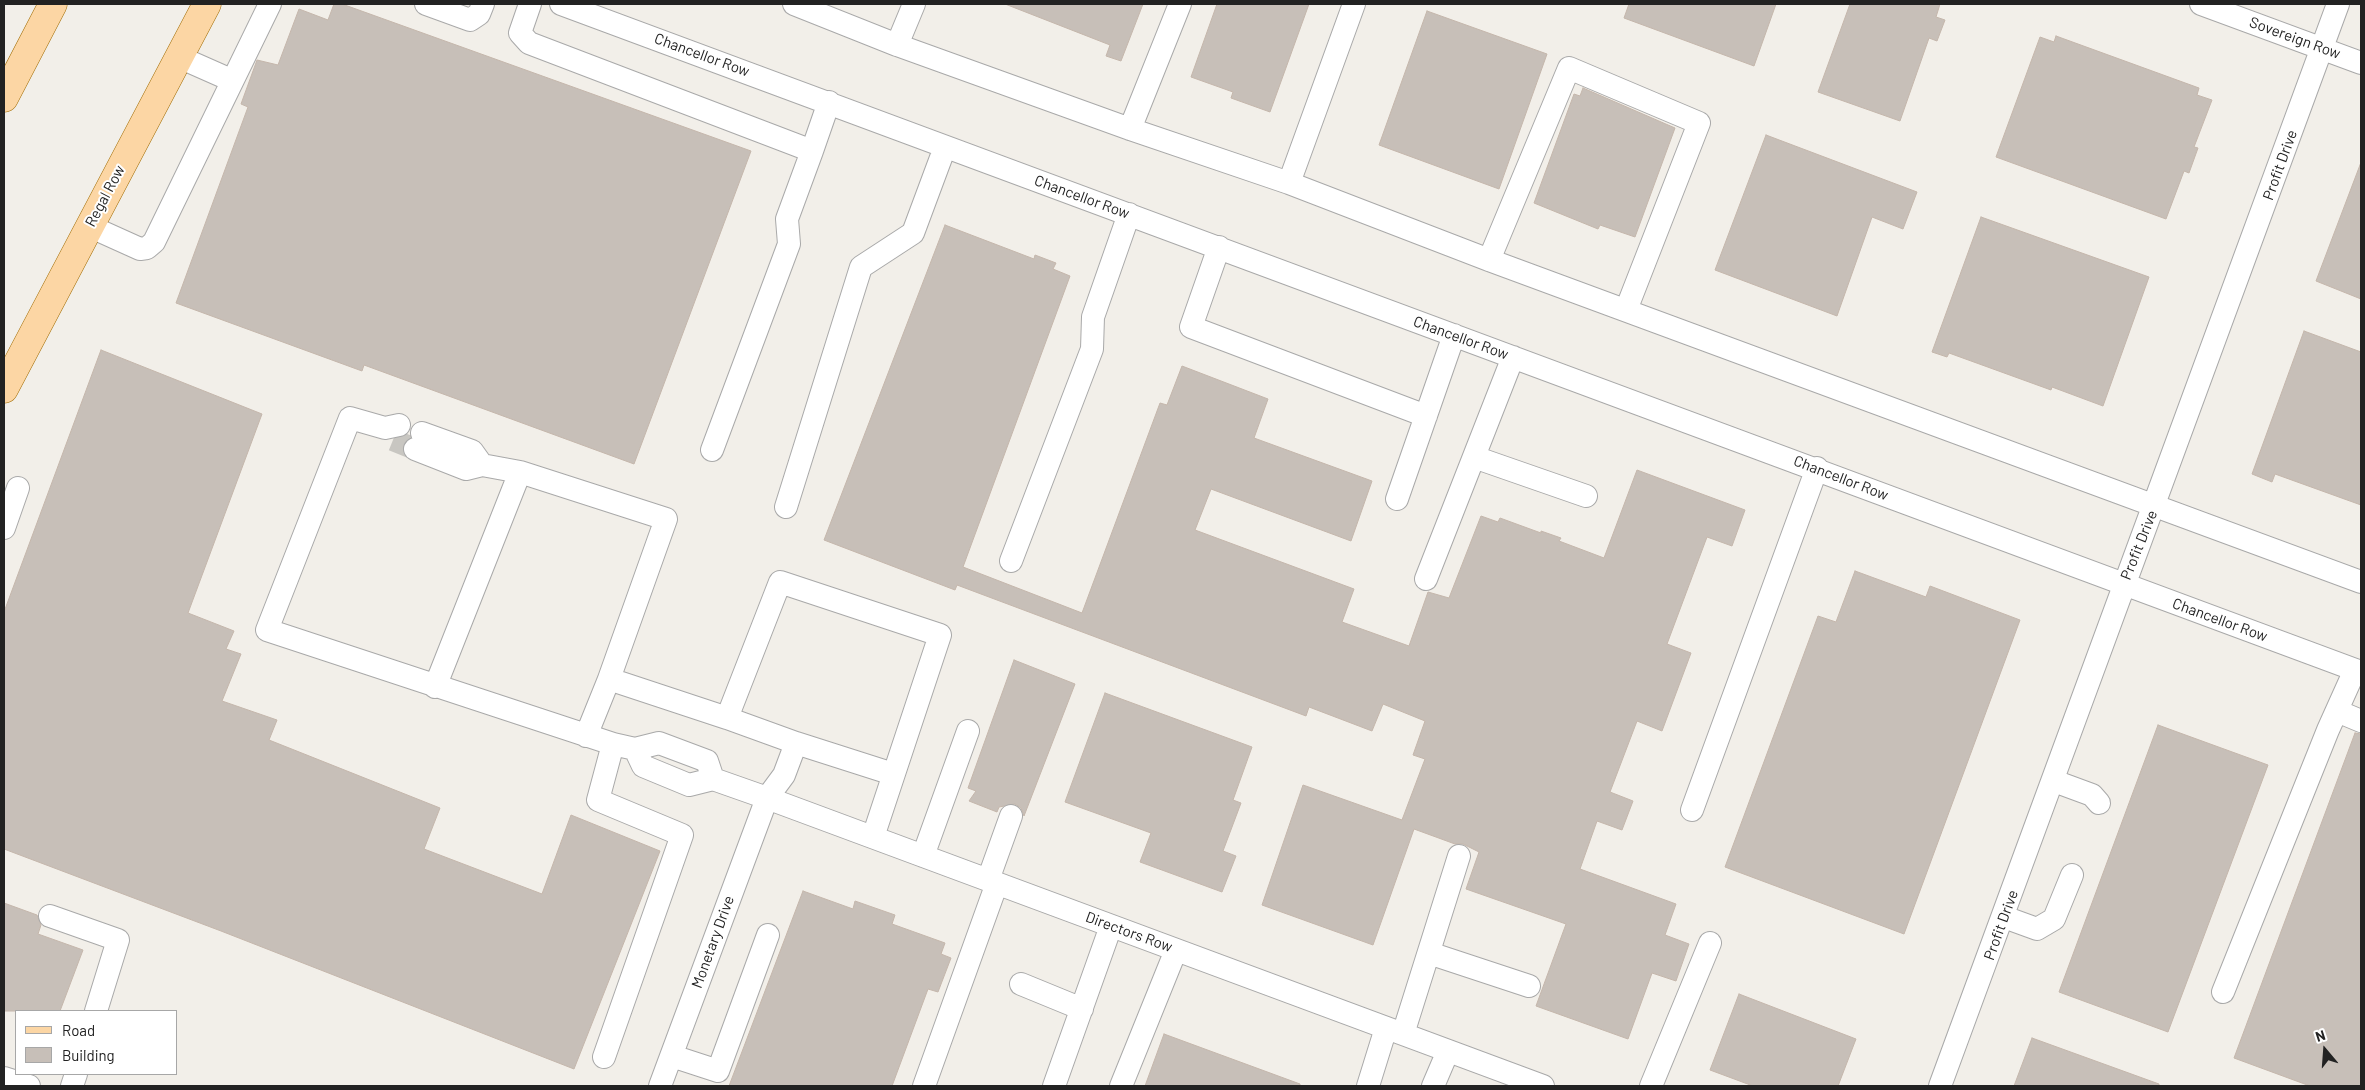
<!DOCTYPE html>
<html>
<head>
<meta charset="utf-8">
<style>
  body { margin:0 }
  #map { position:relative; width:2365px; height:1090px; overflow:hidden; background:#f2efe9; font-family:Barlow,sans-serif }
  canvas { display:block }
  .frame { position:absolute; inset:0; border:5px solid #222; pointer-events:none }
  .legend { position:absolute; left:15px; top:1010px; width:162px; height:65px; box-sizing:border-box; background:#fff; border:1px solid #a7a7a7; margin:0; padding:6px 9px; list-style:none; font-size:15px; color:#222 }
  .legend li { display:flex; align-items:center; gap:10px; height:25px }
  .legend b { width:25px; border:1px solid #a7a7a7 }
  .north { position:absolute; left:2300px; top:1025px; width:50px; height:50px; -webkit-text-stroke:4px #fff; paint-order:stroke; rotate:342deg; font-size:14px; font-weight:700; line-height:20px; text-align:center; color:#222 }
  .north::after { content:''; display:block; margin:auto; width:18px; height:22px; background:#222; clip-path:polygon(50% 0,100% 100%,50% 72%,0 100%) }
</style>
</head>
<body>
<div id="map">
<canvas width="2365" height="1090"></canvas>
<div class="frame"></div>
<ul class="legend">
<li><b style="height:6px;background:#fcd6a4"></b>Road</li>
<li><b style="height:14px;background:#c7bfb8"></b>Building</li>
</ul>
<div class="north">N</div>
</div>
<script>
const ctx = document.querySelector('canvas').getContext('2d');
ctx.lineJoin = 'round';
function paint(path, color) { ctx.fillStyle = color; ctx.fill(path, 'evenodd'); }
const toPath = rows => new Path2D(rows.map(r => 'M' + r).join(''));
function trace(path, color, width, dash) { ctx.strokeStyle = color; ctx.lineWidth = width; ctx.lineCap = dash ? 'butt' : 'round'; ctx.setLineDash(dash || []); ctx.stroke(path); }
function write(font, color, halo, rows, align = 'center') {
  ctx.font = font + ' Barlow,sans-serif'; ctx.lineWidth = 4; ctx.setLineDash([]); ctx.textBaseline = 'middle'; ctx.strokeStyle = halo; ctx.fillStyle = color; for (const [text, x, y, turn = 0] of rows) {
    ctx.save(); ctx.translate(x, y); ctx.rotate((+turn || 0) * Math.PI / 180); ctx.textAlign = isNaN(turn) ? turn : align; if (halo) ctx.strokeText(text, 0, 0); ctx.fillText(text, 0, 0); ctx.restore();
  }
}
const building = toPath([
  [334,4,342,4,751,151,634,464,364,365,362,371,176,303,248,107,241,104,257,60,278,65,299,9,328,20,334,4],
  [1005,4,1143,4,1121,61,1106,56,1110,45,1005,4],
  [1217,4,1309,4,1270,112,1231,98,1233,92,1191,77,1217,4],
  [1629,4,1776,4,1754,66,1624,18,1629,4],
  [1850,4,1940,4,1936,17,1945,20,1937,41,1929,38,1900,121,1818,92,1850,4],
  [1427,11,1547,54,1499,189,1379,145,1427,11],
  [2056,36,2199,88,2197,95,2212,100,2194,147,2198,148,2189,173,2184,171,2166,219,1996,157,2040,37,2054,42,2056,36],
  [1583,88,1675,128,1635,237,1600,225,1598,229,1534,203,1574,94,1580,96,1583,88],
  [1766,135,1917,192,1903,229,1872,217,1837,316,1715,270,1766,135],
  [2360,165,2361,166,2361,299,2316,281,2360,165],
  [1981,217,2149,277,2103,406,2052,387,2051,390,1949,353,1947,357,1932,352,1981,217],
  [945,225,1034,259,1035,255,1056,263,1053,269,1070,276,963,567,1082,613,1160,403,1167,405,1182,366,1268,399,1254,438,1372,481,1351,541,1211,489,1195,530,1354,589,1342,622,1409,646,1428,592,1449,598,1481,516,1498,522,1500,518,1541,533,1541,531,1561,538,1559,541,1604,558,1637,470,1745,510,1732,546,1707,537,1667,644,1691,653,1662,731,1637,721,1610,792,1633,801,1622,830,1597,821,1580,869,1676,904,1665,935,1689,944,1676,981,1652,973,1628,1039,1536,1006,1566,924,1466,889,1479,852,1463,844,1455,844,1414,829,1373,945,1262,905,1303,785,1402,820,1425,759,1413,755,1425,721,1383,704,1372,731,1309,707,1306,716,957,585,955,590,824,540,945,225],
  [2304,331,2361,352,2361,505,2275,474,2272,482,2252,474,2304,331],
  [101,350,262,414,188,613,234,631,226,649,241,654,222,701,277,720,269,740,440,808,424,849,542,894,571,815,660,851,574,1069,221,931,4,849,4,612,101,350],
  [1855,571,1926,597,1930,586,2020,620,1904,934,1725,867,1818,616,1836,622,1855,571],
  [1014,660,1075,684,1024,816,1021,808,1015,804,999,807,997,812,969,801,976,791,968,788,1014,660],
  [1105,693,1252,747,1233,800,1241,803,1223,851,1236,856,1222,892,1140,862,1151,833,1065,802,1105,693],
  [2158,725,2268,765,2168,1032,2059,992,2158,725],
  [2355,733,2361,734,2361,1086,2310,1086,2234,1058,2355,733],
  [803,891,853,909,855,901,895,915,892,924,945,943,941,954,951,958,938,992,928,989,892,1086,729,1086,803,891],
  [4,903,37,915,41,925,38,934,83,950,60,1011,4,1011,4,903],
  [1739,994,1856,1039,1838,1086,1753,1086,1710,1070,1739,994],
  [1164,1034,1300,1084,1300,1086,1145,1086,1164,1034],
  [2032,1038,2159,1084,2159,1086,2014,1086,2032,1038]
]);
const minorTunnel = toPath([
  [393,440,415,449]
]);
const minor = toPath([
  [426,4,470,20,479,14,483,4],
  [530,4,520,33,529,43,812,151,829,102],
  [561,4,2361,672],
  [794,4,897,45,1130,129,1289,183,1489,260,2361,582],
  [2201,4,2361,63],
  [897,45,914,4],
  [179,57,231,80],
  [1130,129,1180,4],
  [1289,183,1354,4],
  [89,226,140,249,147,248,154,242,270,4],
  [1219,247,1191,327,1426,416],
  [1489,260,1569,68,1699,123,1626,310],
  [399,425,385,428,350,418,267,630,613,744,635,749,659,743,707,761,713,779],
  [422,433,472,451,482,465],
  [415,449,466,469,482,465,520,472,435,687],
  [712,450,789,244,787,219,812,151],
  [1474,457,1586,496],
  [520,472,666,519,609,679],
  [1397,499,1454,335],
  [786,507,861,267,913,233,945,147],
  [4,528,18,488],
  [1011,561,1092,349,1093,317,1129,214],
  [1426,579,1513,357],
  [2337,711,2361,721],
  [586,736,609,679,727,718],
  [796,743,893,774],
  [635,749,643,766,689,785,713,779,767,798,1543,1086],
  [2054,781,2092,795,2099,803],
  [1692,810,1817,468],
  [923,856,968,731],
  [988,880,1011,816],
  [50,916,118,940,96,1011],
  [2004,917,2037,929,2054,919,2072,875],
  [1429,953,1529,986],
  [1021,984,1082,1009],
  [2223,992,2328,730,2355,670],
  [1403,1034,1459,856],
  [672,1056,718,1071,768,935],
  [604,1057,682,835,598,800,613,744],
  [4,1078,29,1086],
  [72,1086,76,1074],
  [660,1086,767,798,784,775,796,743,727,718,780,582,940,635,873,837],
  [924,1086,997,883],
  [1054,1086,1111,926],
  [1121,1086,1176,950],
  [1368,1086,1386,1028],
  [1433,1086,1448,1051],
  [1651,1086,1710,943],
  [1940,1086,2338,4]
]);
const major = toPath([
  [4,98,53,4],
  [4,389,207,4]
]);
const streetNames = [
  ["Sovereign Row",2295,38,20],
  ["Chancellor Row",702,55,20],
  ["Profit Drive",2280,165,-70],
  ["Regal Row",105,196,-62],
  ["Chancellor Row",1082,197,20],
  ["Chancellor Row",1461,338,20],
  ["Chancellor Row",1841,478,21],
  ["Profit Drive",2139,545,-68],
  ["Chancellor Row",2220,620,20],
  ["Profit Drive",2001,925,-70],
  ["Directors Row",1129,932,20],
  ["Monetary Drive",713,942,-70]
];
paint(building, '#c7bfb8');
trace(building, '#c4b6ab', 1);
trace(minorTunnel, '#c8c6c1', 22, [22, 11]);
trace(minor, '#a9a9a9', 24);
trace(major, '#a06b00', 29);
trace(minor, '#fff', 22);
trace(major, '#fcd6a4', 28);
write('15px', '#222', '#fff', streetNames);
</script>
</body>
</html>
